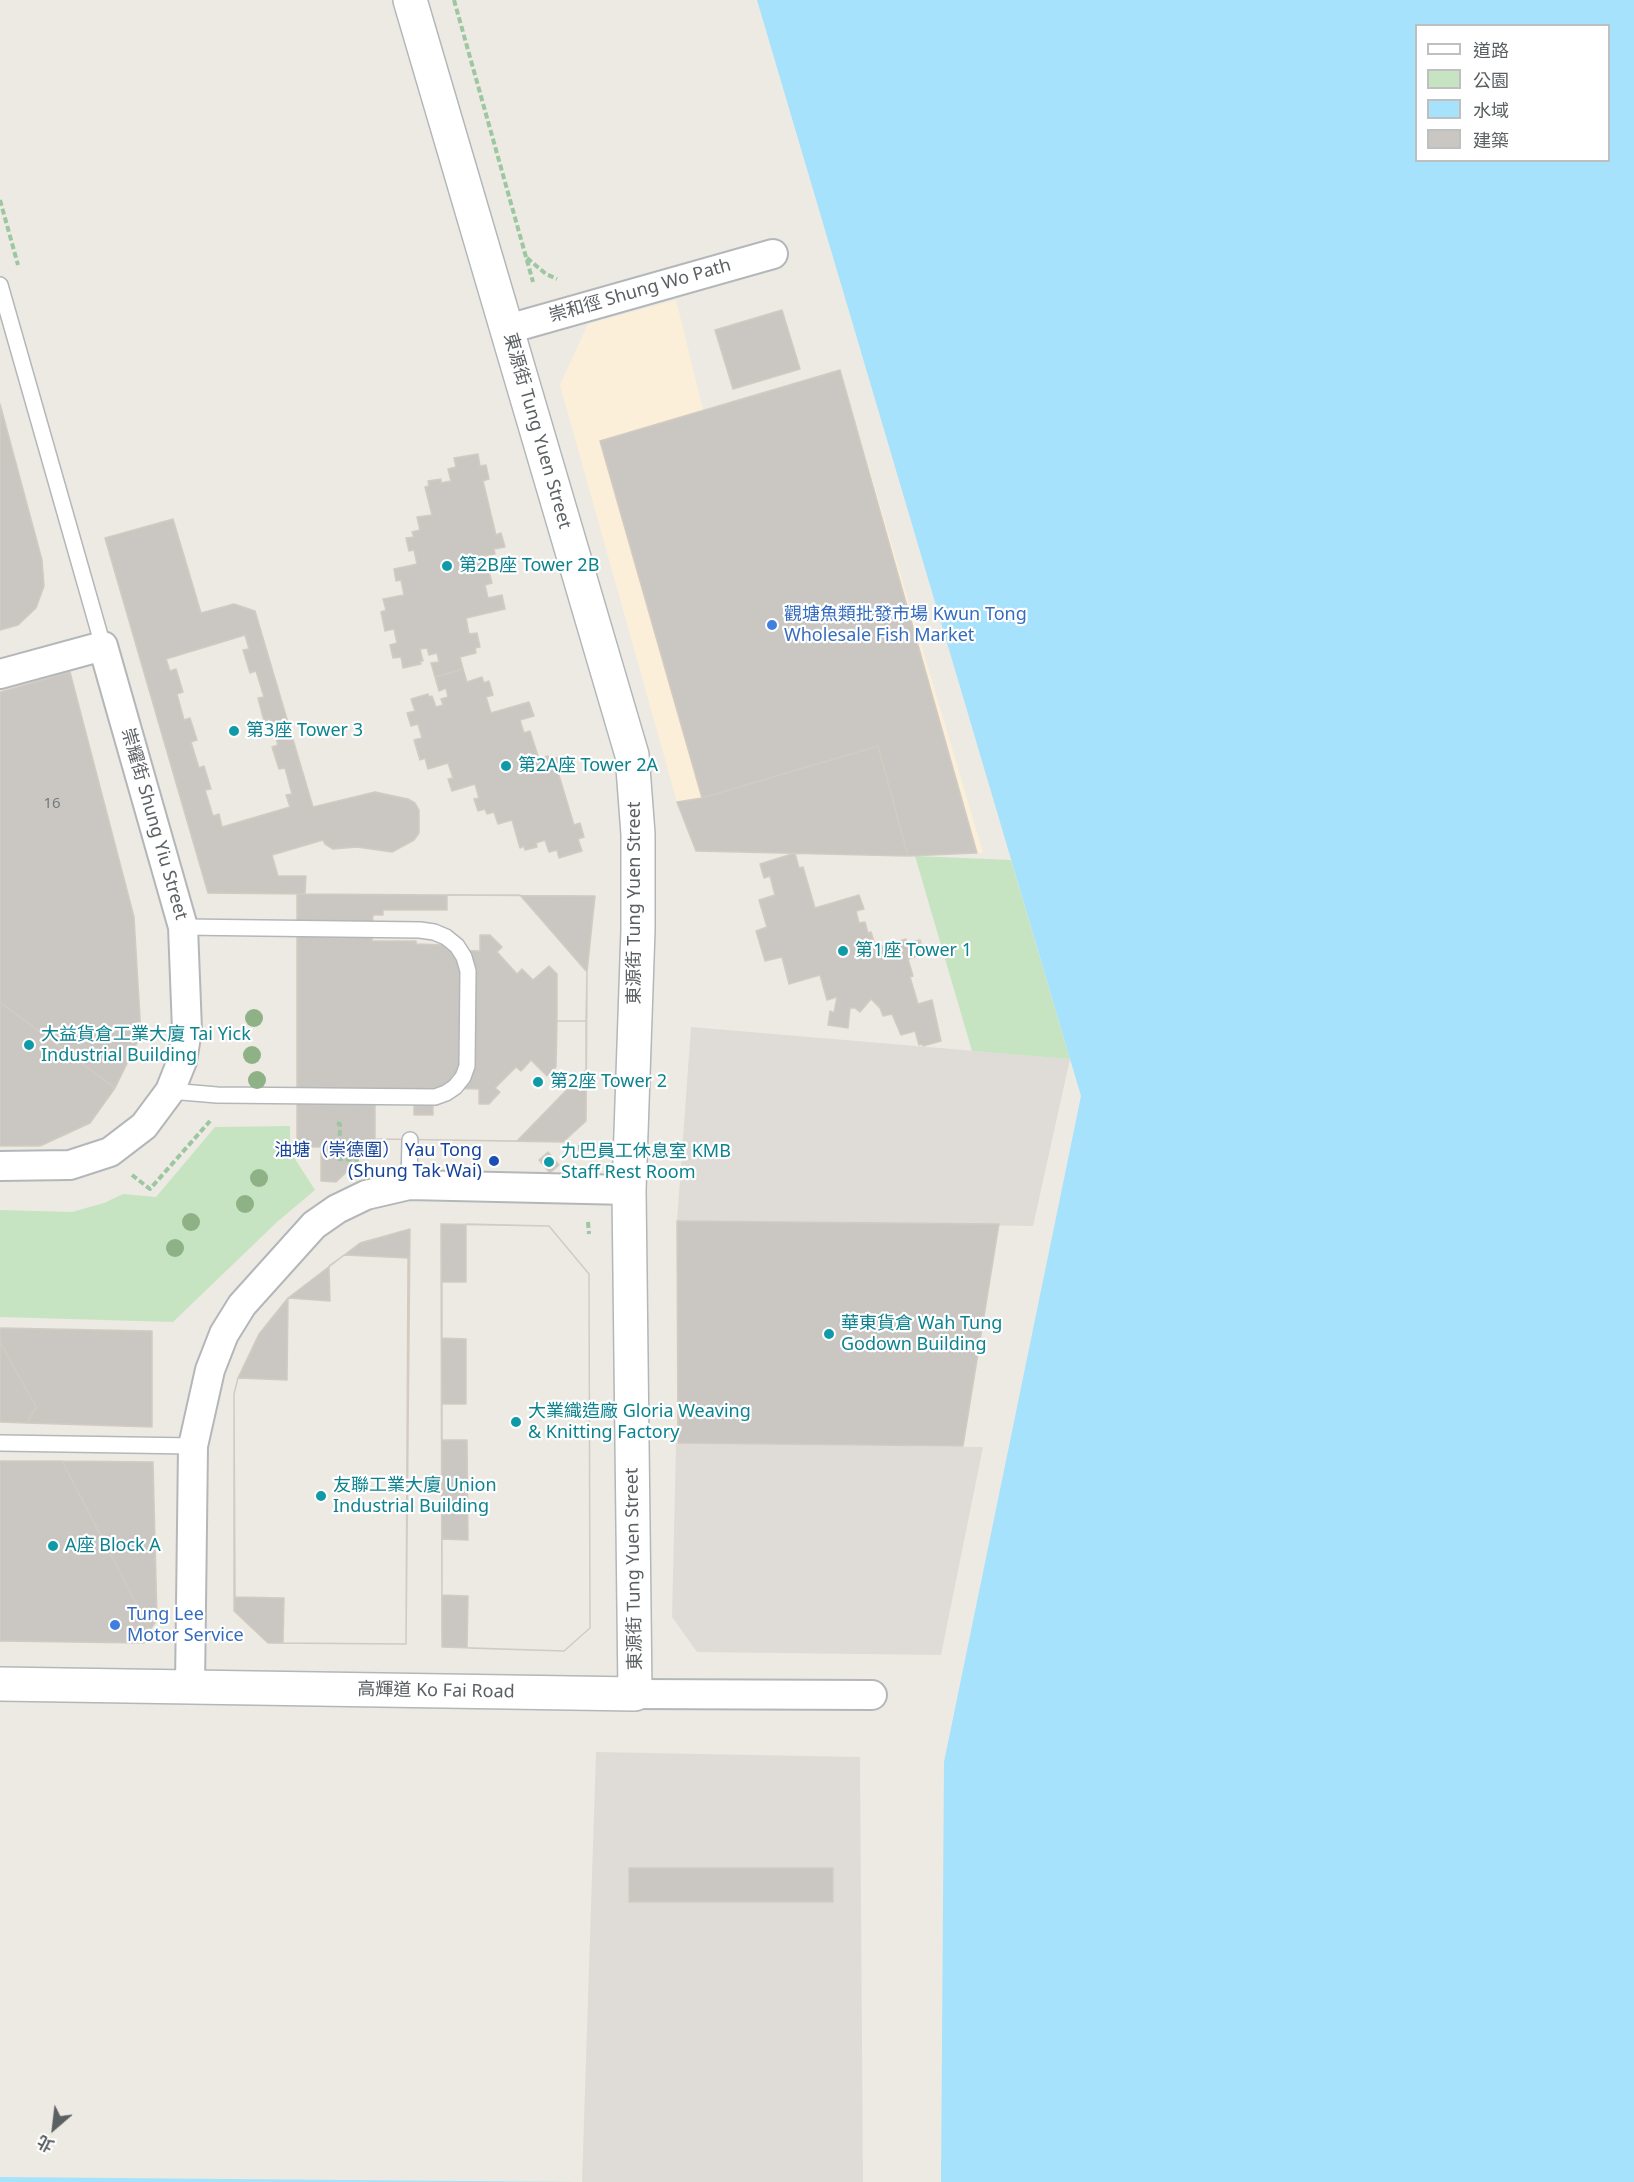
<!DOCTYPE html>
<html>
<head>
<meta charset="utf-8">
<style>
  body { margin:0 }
  #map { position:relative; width:1634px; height:2182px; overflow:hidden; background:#edeae3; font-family:"Noto Sans","Noto Sans TC",sans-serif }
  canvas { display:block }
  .legend { position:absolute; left:1415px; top:24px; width:195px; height:138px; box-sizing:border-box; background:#fff; border:2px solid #bdbfc1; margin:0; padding:8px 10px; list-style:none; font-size:18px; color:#5b6063 }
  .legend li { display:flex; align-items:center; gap:12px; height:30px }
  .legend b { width:30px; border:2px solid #bdbfc1 }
  .north { position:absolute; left:24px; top:2098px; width:60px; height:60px; -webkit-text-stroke:4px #fff; paint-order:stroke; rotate:208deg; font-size:16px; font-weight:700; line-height:24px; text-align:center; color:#5b6063 }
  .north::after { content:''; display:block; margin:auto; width:21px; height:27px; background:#5b6063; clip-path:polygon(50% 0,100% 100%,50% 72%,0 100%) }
</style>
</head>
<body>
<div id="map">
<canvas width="1634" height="2182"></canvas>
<ul class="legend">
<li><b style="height:8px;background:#fff"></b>道路</li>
<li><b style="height:16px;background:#c6e4c1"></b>公園</li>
<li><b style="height:16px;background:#a6e2fb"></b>水域</li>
<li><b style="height:16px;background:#cac7c2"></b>建築</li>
</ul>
<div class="north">北</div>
</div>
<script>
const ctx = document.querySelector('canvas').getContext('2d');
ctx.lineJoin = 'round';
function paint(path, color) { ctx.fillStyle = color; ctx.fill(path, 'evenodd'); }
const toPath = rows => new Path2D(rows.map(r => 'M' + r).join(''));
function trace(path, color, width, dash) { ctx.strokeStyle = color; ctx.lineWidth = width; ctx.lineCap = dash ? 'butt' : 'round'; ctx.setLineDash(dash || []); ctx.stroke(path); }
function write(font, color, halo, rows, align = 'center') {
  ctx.font = font + ' "Noto Sans","Noto Sans TC",sans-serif'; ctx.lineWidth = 4.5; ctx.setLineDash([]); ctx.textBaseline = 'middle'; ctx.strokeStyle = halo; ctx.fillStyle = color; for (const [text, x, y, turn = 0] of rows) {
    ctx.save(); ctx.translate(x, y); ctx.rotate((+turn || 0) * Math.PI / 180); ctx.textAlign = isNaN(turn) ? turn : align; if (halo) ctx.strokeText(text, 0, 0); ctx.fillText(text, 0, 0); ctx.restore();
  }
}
const commercial = toPath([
  [676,300,703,410,840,370,983,853,908,856,696,851,677,802,560,385,588,324]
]);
const industrial = toPath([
  [691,1027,1070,1059,1033,1226,677,1221],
  [676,1443,983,1447,941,1655,697,1652,672,1617],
  [596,1752,860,1757,863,2182,582,2182]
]);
const green = toPath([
  [915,856,1011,860,1070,1059,972,1051],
  [290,1126,290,1151,315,1190,277,1222,173,1322,0,1317,0,1210,72,1212,104,1203,123,1194,156,1197,215,1127]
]);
const water = toPath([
  [757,0,1634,0,1634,2182,941,2182,944,1762,1081,1096],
  [1416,26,1608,26,1608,160,1416,160],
  [0,2177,582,2182,610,2182,0,2182]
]);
const pier = toPath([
  [960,1665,963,1665,946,1750,943,1750]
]);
const building = toPath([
  [782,310,800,369,733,389,715,330,782,310],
  [840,370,977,853,908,856,878,746,702,798,600,441,840,370],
  [0,404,42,560,44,586,36,608,18,625,0,630,0,404],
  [478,454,480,466,486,465,489,479,483,481,496,535,501,533,505,547,494,549,495,554,485,556,492,583,485,585,488,598,502,595,505,609,466,618,469,634,477,633,480,647,475,648,476,653,460,657,463,669,435,677,431,663,439,662,437,653,429,655,427,648,420,649,423,661,420,661,421,664,403,668,401,657,393,658,390,645,397,643,394,629,385,631,381,612,386,610,383,599,404,595,401,580,396,581,394,569,417,564,414,550,409,551,406,538,414,537,412,532,420,530,417,517,432,515,425,487,429,486,428,481,441,479,441,483,451,481,448,469,456,467,454,458,478,454],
  [173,519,201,613,234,604,255,611,313,807,375,792,408,799,415,803,419,810,419,833,414,840,392,852,357,847,333,849,325,844,323,840,272,855,278,876,306,876,305,894,208,893,105,538,173,519],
  [245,635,249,649,243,650,250,673,256,671,264,697,258,698,264,721,270,719,278,745,272,747,279,769,285,768,292,794,286,795,290,807,222,827,219,814,213,816,205,790,211,789,204,766,199,768,191,742,197,740,190,718,184,720,177,694,183,692,176,669,170,671,166,659,245,635],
  [463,669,467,682,482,677,484,683,489,681,493,695,486,697,491,713,529,702,534,716,520,720,524,733,530,731,539,759,548,756,549,760,560,757,564,770,558,772,574,825,580,823,584,837,578,839,582,851,559,858,557,850,549,852,545,840,536,843,537,847,525,850,524,846,520,848,512,820,498,824,494,812,487,814,485,809,478,811,474,799,479,798,475,784,452,791,448,779,453,778,448,763,428,769,425,758,420,760,414,740,422,738,418,724,411,726,407,713,415,711,411,699,428,694,429,697,432,696,436,707,443,705,441,699,448,697,446,688,439,691,435,677,463,669],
  [70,672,134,917,141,1035,115,1088,0,1002,0,692,70,672],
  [878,746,908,856,696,851,677,802,702,798,878,746],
  [795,853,799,868,803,867,815,908,859,895,864,909,856,911,859,923,865,922,868,933,871,932,876,948,906,939,907,943,920,940,924,954,908,959,913,976,910,977,918,1004,932,1000,941,1041,923,1046,922,1044,919,1045,915,1031,901,1035,892,1014,883,1016,880,1008,871,999,860,1012,855,1008,850,1008,848,1028,828,1025,830,1011,834,1013,837,997,827,1000,820,975,789,984,782,957,765,961,756,931,767,927,759,900,775,895,770,876,764,878,760,864,795,853],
  [297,894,595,896,587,972,586,1121,563,1142,381,1139,357,1142,357,1162,336,1182,321,1181,321,1147,297,1147,297,894],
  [447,895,520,895,587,972,586,1021,557,1021,557,974,549,966,533,980,522,969,517,974,497,952,502,947,490,935,480,935,480,951,447,950,446,945,416,944,416,941,372,941,373,915,383,915,383,910,447,910,447,895],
  [0,1002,115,1088,90,1123,40,1146,0,1146,0,1002],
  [557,1021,586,1021,586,1070,517,1141,375,1139,375,1099,414,1100,414,1115,433,1115,433,1088,479,1089,479,1104,489,1104,500,1092,495,1088,516,1067,521,1071,531,1060,547,1076,556,1067,557,1021],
  [548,1152,559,1165,550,1173,539,1160,548,1152],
  [677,1221,999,1224,963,1446,678,1443,677,1221],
  [441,1224,549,1226,589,1274,590,1628,564,1651,442,1647,441,1224],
  [466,1224,549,1226,589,1274,590,1628,564,1651,467,1648,468,1596,442,1595,442,1539,468,1540,467,1440,442,1440,442,1404,466,1404,466,1339,442,1338,442,1282,466,1282,466,1224],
  [410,1229,406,1644,268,1643,234,1611,234,1394,238,1378,259,1334,288,1298,360,1243,410,1229],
  [344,1255,408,1258,406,1644,283,1643,284,1598,235,1597,234,1394,238,1378,287,1380,288,1298,330,1301,329,1266,344,1255],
  [0,1328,152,1331,152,1427,27,1423,36,1407,0,1342,0,1328],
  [0,1342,36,1407,27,1423,0,1422,0,1342],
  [0,1461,62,1461,150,1630,144,1643,0,1641,0,1461],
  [62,1461,153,1462,157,1620,150,1630,62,1461],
  [629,1868,833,1868,833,1902,629,1902,629,1868]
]);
const path = toPath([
  [454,0,533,282],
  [0,200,18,265],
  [527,258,546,274,557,279],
  [337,1123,340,1124,339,1159,359,1160],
  [580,1145,581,1155],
  [132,1175,150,1189,210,1121],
  [588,1222,589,1234]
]);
const lane = toPath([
  [0,285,103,646],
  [170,1091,217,1095,435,1097,446,1093,455,1087,463,1077,467,1066,468,971,464,957,457,946,446,937,434,932,420,930,183,927],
  [409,1185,410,1140],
  [0,1443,193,1446]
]);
const street = toPath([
  [508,329,773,254],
  [0,674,103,646,183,927,187,1030,182,1061,170,1091,144,1126,110,1152,70,1165,0,1166],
  [190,1686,193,1446,210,1370,224,1334,242,1305,314,1225,337,1209,366,1195,409,1185,629,1190],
  [635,1694,872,1695]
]);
const secondary = toPath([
  [0,1684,635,1694,629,1190,638,930,638,834,632,755,410,0]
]);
const trees = [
  [254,1018],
  [252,1055],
  [257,1080],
  [259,1178],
  [245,1204],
  [191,1222],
  [175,1248]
];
const markers = [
  [447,566,6,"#0f9aa8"],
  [772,625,6,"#3f7fe0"],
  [234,731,6,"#0f9aa8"],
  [506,766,6,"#0f9aa8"],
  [843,951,6,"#0f9aa8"],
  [29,1045,6,"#0f9aa8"],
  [538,1082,6,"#0f9aa8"],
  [494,1161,6,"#1a4fb4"],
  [549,1162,6,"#0f9aa8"],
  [829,1334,6,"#0f9aa8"],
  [516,1422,6,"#0f9aa8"],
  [321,1496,6,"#0f9aa8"],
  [53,1546,6,"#0f9aa8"],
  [115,1625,6,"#3f7fe0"]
];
const numberNames = [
  ["16",52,804]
];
const streetNames = [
  ["崇和徑 Shung Wo Path",640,291,-16],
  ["東源街 Tung Yuen Street",537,431,74],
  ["崇耀街 Shung Yiu Street",154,824,74],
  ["東源街 Tung Yuen Street",635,903,-90],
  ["東源街 Tung Yuen Street",634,1569,-91],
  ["高輝道 Ko Fai Road",436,1691,1]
];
const cultureNames = [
  ["第2B座 Tower 2B",459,566],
  ["第3座 Tower 3",246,731],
  ["第2A座 Tower 2A",518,766],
  ["第1座 Tower 1",855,951],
  ["大益貨倉工業大廈 Tai Yick",41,1035],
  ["Industrial Building",41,1056],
  ["第2座 Tower 2",550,1082],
  ["九巴員工休息室 KMB",561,1152],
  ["Staff Rest Room",561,1173],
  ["華東貨倉 Wah Tung",841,1324],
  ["Godown Building",841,1345],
  ["大業織造廠 Gloria Weaving",528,1412],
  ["& Knitting Factory",528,1433],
  ["友聯工業大廈 Union",333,1486],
  ["Industrial Building",333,1507],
  ["A座 Block A",65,1546]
];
const shopNames = [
  ["觀塘魚類批發市場 Kwun Tong",784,615],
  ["Wholesale Fish Market",784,636],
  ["Tung Lee",127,1615],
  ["Motor Service",127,1636]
];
const transitNames = [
  ["油塘（崇德圍） Yau Tong",482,1151],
  ["(Shung Tak Wai)",482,1172]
];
paint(commercial, '#fcefda');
paint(industrial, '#dfdcd8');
paint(green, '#c6e4c1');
paint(water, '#a6e2fb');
paint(pier, '#edeae3');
paint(building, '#cac7c2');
trace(building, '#d2cbc2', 1.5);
trace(lane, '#b4b7ba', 18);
trace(street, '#b4b7ba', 32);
trace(secondary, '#b2b7ba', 36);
trace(path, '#9cc7a1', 4, [6, 3]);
trace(lane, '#fff', 15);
trace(street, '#fff', 28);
trace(secondary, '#fff', 33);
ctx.fillStyle = '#8eb286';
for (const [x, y] of trees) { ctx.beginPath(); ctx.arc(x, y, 9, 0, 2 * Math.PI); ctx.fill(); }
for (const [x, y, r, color] of markers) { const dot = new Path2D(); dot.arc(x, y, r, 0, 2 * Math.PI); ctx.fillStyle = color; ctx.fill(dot); trace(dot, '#fff', 2); }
write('15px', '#777a7b', null, numberNames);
write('18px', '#5b6063', '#fff', streetNames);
write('18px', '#0d838f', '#fff', cultureNames, 'left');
write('18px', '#366cbe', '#fff', shopNames, 'left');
write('18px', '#164399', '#fff', transitNames, 'right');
</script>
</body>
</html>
